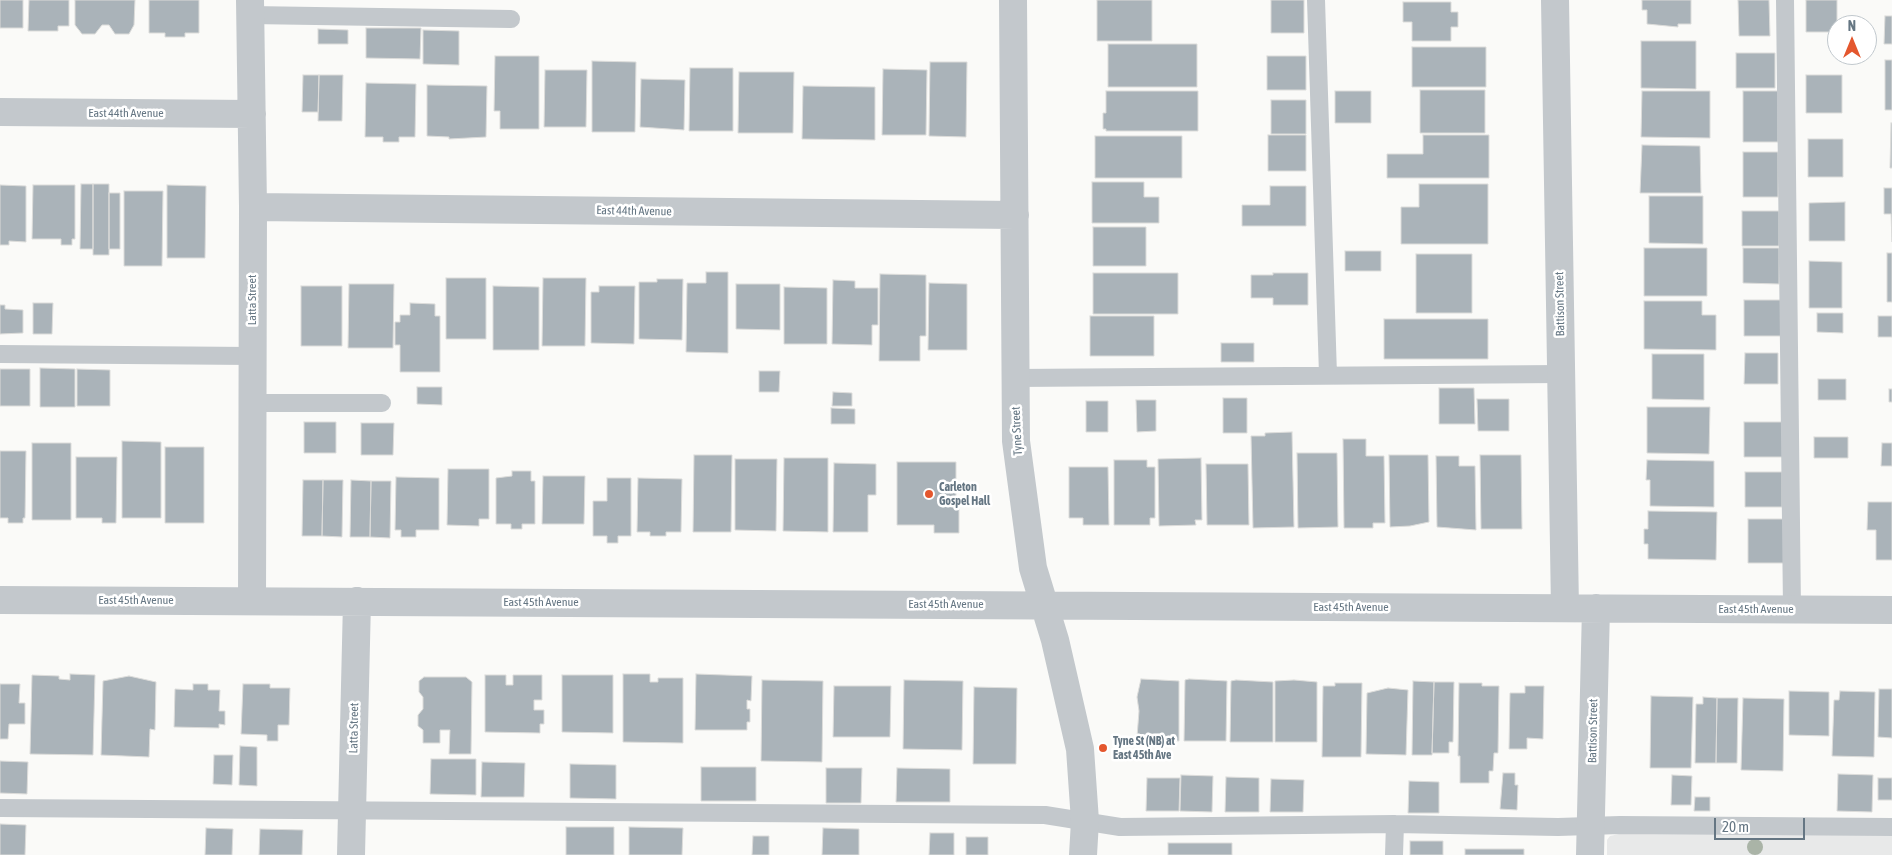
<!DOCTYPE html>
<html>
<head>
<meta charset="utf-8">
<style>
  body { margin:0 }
  #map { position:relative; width:1892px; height:855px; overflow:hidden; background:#fafaf8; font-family:"Asap Condensed",sans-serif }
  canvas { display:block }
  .north { position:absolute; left:1827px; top:15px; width:50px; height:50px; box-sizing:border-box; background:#fff; border:1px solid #c1c8cd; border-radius:50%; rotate:0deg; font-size:14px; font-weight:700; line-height:20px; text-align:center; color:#657683 }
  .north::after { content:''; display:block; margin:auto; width:18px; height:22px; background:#e4572e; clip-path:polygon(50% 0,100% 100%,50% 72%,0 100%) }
  .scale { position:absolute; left:1714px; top:818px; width:91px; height:22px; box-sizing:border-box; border:2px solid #657683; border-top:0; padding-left:6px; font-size:15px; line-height:18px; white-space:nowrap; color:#657683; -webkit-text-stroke:4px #fff; paint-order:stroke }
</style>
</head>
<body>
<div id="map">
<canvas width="1892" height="855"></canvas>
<div class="north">N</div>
<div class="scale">20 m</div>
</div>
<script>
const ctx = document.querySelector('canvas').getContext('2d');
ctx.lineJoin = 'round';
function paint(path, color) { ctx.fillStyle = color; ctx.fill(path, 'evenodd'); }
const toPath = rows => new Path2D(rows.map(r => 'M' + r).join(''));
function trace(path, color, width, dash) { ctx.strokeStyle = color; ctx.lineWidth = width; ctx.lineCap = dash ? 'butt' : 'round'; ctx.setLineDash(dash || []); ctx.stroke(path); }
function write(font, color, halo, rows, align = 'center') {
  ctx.font = font + ' "Asap Condensed",sans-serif'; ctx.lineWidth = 5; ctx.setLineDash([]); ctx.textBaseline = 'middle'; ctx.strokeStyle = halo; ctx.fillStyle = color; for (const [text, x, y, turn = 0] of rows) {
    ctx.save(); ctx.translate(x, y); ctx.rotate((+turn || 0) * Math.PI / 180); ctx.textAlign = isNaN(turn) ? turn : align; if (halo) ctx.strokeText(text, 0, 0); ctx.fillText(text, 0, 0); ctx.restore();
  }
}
const built = toPath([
  [1620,825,1892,827,1892,855,1607,855,1607,840,1610,836,1619,834]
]);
const building = toPath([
  [0,0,23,0,23,28,0,28,0,0],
  [29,0,69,0,69,26,58,26,58,31,28,31,29,0],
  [75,0,135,0,134,25,129,34,115,34,109,25,102,25,95,34,82,34,75,25,75,0],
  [149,0,199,0,199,33,185,33,185,37,165,37,165,33,149,33,149,0],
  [1097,0,1152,0,1152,41,1097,41,1097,0],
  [1271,0,1304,0,1304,33,1271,33,1271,0],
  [1642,0,1691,0,1691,24,1678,24,1678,27,1647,24,1647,10,1642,10,1642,0],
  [1738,0,1769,0,1770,36,1739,36,1738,0],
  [1806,0,1837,0,1837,32,1806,32,1806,0],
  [1403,2,1451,2,1451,12,1458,12,1458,27,1451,27,1451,41,1412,41,1412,22,1403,22,1403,2],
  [1885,16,1892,16,1892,44,1884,44,1885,16],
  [366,28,421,28,420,59,366,58,366,28],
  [318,29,348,30,348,44,318,44,318,29],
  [423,30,459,31,459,65,423,64,423,30],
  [1641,41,1696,41,1696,89,1641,88,1641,41],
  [1108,44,1197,44,1197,87,1108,87,1108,44],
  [1412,47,1486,47,1486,87,1412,87,1412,47],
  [1736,53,1775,53,1775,88,1736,88,1736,53],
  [495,56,539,56,539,129,500,129,500,111,494,111,495,56],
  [1267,56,1306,56,1306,90,1267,90,1267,56],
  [1885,60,1892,60,1892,110,1885,110,1885,60],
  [592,61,636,62,635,132,592,132,592,61],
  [930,62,967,62,966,137,929,136,930,62],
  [690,68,733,68,733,131,689,131,690,68],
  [883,69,927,70,926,135,882,135,883,69],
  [545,70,587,70,586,127,544,127,545,70],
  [739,72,794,72,793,133,738,133,739,72],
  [303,75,319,75,318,112,302,112,303,75],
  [319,75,343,75,342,121,318,121,319,75],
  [1806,75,1842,75,1842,113,1806,113,1806,75],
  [641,79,685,80,684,130,640,127,641,79],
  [366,83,416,84,415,137,399,137,399,142,383,142,383,137,365,137,366,83],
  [427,85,487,86,486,137,449,139,449,137,427,136,427,85],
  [803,86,875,87,875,140,802,139,803,86],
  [1420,90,1485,90,1485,133,1420,133,1420,90],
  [1106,91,1198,91,1198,131,1106,131,1106,129,1103,129,1103,113,1106,113,1106,91],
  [1335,91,1371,91,1371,123,1335,123,1335,91],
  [1642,91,1710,91,1710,138,1641,137,1642,91],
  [1743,91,1778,91,1778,142,1743,142,1743,91],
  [1271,100,1306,100,1306,134,1271,134,1271,100],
  [1891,123,1892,123,1892,168,1890,168,1891,123],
  [1268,135,1306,135,1306,171,1268,171,1268,135],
  [1423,135,1489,135,1489,178,1387,178,1387,154,1423,154,1423,135],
  [1095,136,1182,136,1182,178,1095,178,1095,136],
  [1808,139,1843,139,1843,177,1808,177,1808,139],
  [1642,145,1700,146,1701,193,1640,193,1642,145],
  [1743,152,1778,152,1778,197,1743,197,1743,152],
  [1092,182,1144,182,1144,197,1159,197,1159,223,1092,223,1092,182],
  [81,184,93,184,93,249,80,249,81,184],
  [93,184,109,184,109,255,93,255,93,184],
  [1419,184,1488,184,1488,244,1401,244,1401,207,1419,207,1419,184],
  [0,185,26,186,26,242,9,241,9,245,0,245,0,185],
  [33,185,75,185,75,239,72,239,72,245,61,245,61,239,32,239,33,185],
  [167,185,206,186,205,258,167,258,167,185],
  [1270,186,1306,186,1306,226,1242,226,1242,205,1270,205,1270,186],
  [1884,188,1892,188,1892,242,1891,214,1884,214,1884,188],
  [124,191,163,191,162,266,124,266,124,191],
  [109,193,120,193,120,249,109,249,109,193],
  [1649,196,1703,196,1703,244,1649,243,1649,196],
  [1845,202,1845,241,1809,241,1809,203,1845,202],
  [1742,211,1779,211,1779,246,1742,246,1742,211],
  [1093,227,1146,227,1146,266,1093,266,1093,227],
  [1644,248,1707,248,1707,296,1644,296,1644,248],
  [1743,248,1779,248,1779,284,1743,283,1743,248],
  [1345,251,1381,251,1381,271,1345,271,1345,251],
  [1887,253,1892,253,1892,302,1887,302,1887,253],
  [1416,254,1472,254,1472,313,1416,313,1416,254],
  [1809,261,1842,262,1842,308,1809,308,1809,261],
  [706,272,728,272,728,353,686,352,687,283,706,283,706,272],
  [1093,273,1178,273,1178,314,1093,314,1093,273],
  [1273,273,1308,273,1308,305,1273,305,1273,298,1251,298,1251,275,1273,275,1273,273],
  [880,274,926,275,926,336,920,336,920,361,879,361,880,274],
  [446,278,486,278,486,339,446,339,446,278],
  [543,278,586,278,585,346,542,346,543,278],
  [657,279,683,279,682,340,639,339,639,282,657,282,657,279],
  [833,280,855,281,855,288,878,288,878,325,872,325,872,345,832,344,833,280],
  [929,283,967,284,967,350,928,350,929,283],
  [349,284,394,284,393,348,348,348,349,284],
  [736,284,780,284,780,330,736,329,736,284],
  [301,286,342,286,342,346,301,346,301,286],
  [493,286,539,287,539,350,493,350,493,286],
  [599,286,635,286,634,344,591,343,591,292,599,292,599,286],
  [784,287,827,288,827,344,784,344,784,287],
  [1744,300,1781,300,1781,336,1744,336,1744,300],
  [1644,301,1702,301,1702,315,1716,315,1716,350,1644,349,1644,301],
  [33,303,53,303,52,334,33,334,33,303],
  [410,303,435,304,435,316,440,316,440,372,400,372,400,345,395,345,395,322,400,322,400,315,410,315,410,303],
  [0,305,5,305,5,309,23,310,23,333,0,334,0,305],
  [1817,313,1843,313,1843,333,1817,332,1817,313],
  [1090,316,1154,316,1154,356,1090,356,1090,316],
  [1878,316,1892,316,1892,337,1878,337,1878,316],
  [1384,319,1488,319,1488,359,1384,359,1384,319],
  [1221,343,1254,343,1254,362,1221,362,1221,343],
  [1745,353,1778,353,1778,384,1744,384,1745,353],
  [1652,354,1704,354,1704,400,1652,399,1652,354],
  [40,368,75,369,75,407,40,407,40,368],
  [0,369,30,369,30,406,0,406,0,369],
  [77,369,110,370,110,406,77,406,77,369],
  [759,371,780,371,779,392,759,392,759,371],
  [1818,379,1846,379,1846,400,1818,400,1818,379],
  [417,387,442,387,442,405,417,404,417,387],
  [1439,388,1474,388,1475,424,1439,424,1439,388],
  [1889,389,1892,389,1892,402,1889,402,1889,389],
  [833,392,852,393,852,406,832,406,833,392],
  [1223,398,1247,398,1247,433,1223,433,1223,398],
  [1477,399,1509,399,1509,431,1478,431,1477,399],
  [1136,400,1156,400,1156,431,1137,432,1136,400],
  [1086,401,1108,401,1108,432,1086,432,1086,401],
  [1647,407,1710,407,1709,454,1647,453,1647,407],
  [831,408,855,409,855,424,831,424,831,408],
  [304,422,336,422,336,453,304,453,304,422],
  [1744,422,1783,422,1783,457,1744,457,1744,422],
  [361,423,394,423,393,455,361,455,361,423],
  [1292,432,1294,527,1253,528,1251,436,1265,436,1265,433,1292,432],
  [1814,437,1848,437,1848,458,1814,458,1814,437],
  [1343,439,1366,439,1366,456,1384,456,1385,523,1373,523,1373,528,1344,528,1343,439],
  [122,441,161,442,161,518,122,518,122,441],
  [32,443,71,443,71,520,32,520,32,443],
  [1882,443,1892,443,1892,466,1881,466,1882,443],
  [165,447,204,447,204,523,165,523,165,447],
  [0,451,26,451,25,518,23,518,23,523,8,523,8,518,0,518,0,451],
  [1297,453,1337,453,1338,527,1298,528,1297,453],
  [694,455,732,455,731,532,693,532,694,455],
  [1389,455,1428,455,1429,522,1410,526,1390,527,1389,455],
  [1480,455,1521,455,1522,529,1481,529,1480,455],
  [1436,456,1459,456,1459,466,1475,466,1476,530,1437,527,1436,456],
  [76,457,117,457,116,523,102,523,102,518,76,518,76,457],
  [784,458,828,458,828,532,783,531,784,458],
  [1201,458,1202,520,1195,520,1196,525,1159,526,1158,459,1201,458],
  [735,459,777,459,776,531,735,530,735,459],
  [1114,460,1147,460,1147,467,1155,467,1155,518,1150,518,1150,525,1114,525,1114,460],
  [1647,460,1714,461,1714,507,1650,506,1650,480,1646,480,1647,460],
  [897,462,956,462,956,502,959,502,959,533,934,533,934,525,897,525,897,462],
  [834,463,876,464,876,495,868,495,868,532,833,532,834,463],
  [1206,464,1248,464,1249,525,1207,525,1206,464],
  [1069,467,1108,467,1109,525,1083,525,1083,518,1069,518,1069,467],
  [448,469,489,469,489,519,479,519,479,526,447,525,448,469],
  [512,471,531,471,531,481,535,481,535,524,522,524,522,529,511,529,511,524,496,524,496,478,512,476,512,471],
  [1745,472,1782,472,1782,507,1745,507,1745,472],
  [543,476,585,476,584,524,542,524,543,476],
  [396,477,439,478,439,530,416,530,416,537,401,537,401,530,395,530,396,477],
  [607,478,631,478,631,536,618,536,618,543,607,543,607,536,593,536,593,501,607,501,607,478],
  [638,478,682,479,681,532,666,532,666,536,650,536,650,532,637,532,638,478],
  [303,480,323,480,322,536,302,536,303,480],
  [323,480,343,480,342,537,322,536,323,480],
  [351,480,371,481,370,537,350,537,351,480],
  [371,481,391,481,390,538,370,537,371,481],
  [1868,502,1892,502,1892,560,1876,560,1876,530,1867,530,1868,502],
  [1648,511,1717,512,1716,560,1648,559,1648,544,1644,544,1644,529,1648,529,1648,511],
  [1748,519,1784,519,1784,563,1748,563,1748,519],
  [70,674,95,675,93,755,30,754,32,675,59,676,59,679,70,680,70,674],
  [623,674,650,674,650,682,658,682,658,678,683,678,683,743,623,742,623,674],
  [696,674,752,676,751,701,747,700,747,709,750,709,750,722,747,722,747,730,695,730,696,674],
  [485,675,506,675,506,685,513,685,513,675,542,675,542,700,534,700,534,710,544,710,544,724,540,724,540,733,485,732,485,675],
  [562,675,613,675,613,733,562,732,562,675],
  [129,676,156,682,155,730,150,729,149,757,101,755,103,681,129,676],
  [424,677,466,677,472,682,471,754,449,754,450,730,440,730,440,743,423,743,423,730,418,726,418,715,423,709,423,697,419,692,419,681,424,677],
  [1141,679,1179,681,1179,741,1137,737,1139,711,1137,697,1141,679],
  [1189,679,1227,681,1226,741,1184,741,1185,680,1189,679],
  [762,680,823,681,822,762,761,761,762,680],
  [904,680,963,681,962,750,903,749,904,680],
  [1236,680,1273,682,1273,742,1230,742,1231,681,1236,680],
  [1294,680,1317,682,1317,742,1275,742,1275,681,1294,680],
  [1413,681,1434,682,1432,755,1412,755,1413,681],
  [1434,682,1454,682,1453,742,1449,742,1449,753,1432,753,1434,682],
  [1335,683,1362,683,1361,757,1322,757,1323,686,1335,686,1335,683],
  [1459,683,1482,683,1482,686,1499,686,1498,753,1494,753,1493,771,1489,771,1489,783,1460,783,1460,756,1458,756,1459,683],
  [0,684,20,684,19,703,25,703,25,724,9,724,8,739,0,739,0,684],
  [193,684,208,684,208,690,220,690,219,711,225,711,225,725,219,724,219,728,174,727,175,689,193,690,193,684],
  [243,684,270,684,270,688,290,688,289,725,278,725,278,741,267,741,267,735,241,734,243,684],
  [834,686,891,686,890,737,833,737,834,686],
  [1525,686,1544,686,1543,739,1527,738,1527,749,1509,749,1510,693,1525,693,1525,686],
  [974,687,1017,688,1016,764,973,764,974,687],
  [1388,688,1408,690,1406,755,1366,754,1367,693,1388,688],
  [1879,689,1892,689,1892,738,1878,737,1879,689],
  [1789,691,1829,692,1829,736,1789,735,1789,691],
  [1840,691,1875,692,1874,757,1832,756,1834,700,1839,700,1840,691],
  [1651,696,1693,697,1691,768,1650,768,1651,696],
  [1703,697,1717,698,1716,763,1695,763,1696,704,1703,704,1703,697],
  [1717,698,1738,698,1737,763,1716,763,1717,698],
  [1743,698,1784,699,1783,771,1741,770,1743,698],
  [240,746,257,747,257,786,239,785,240,746],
  [214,755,233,755,232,785,213,784,214,755],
  [431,759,476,759,476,795,430,794,431,759],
  [0,761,28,762,27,794,0,793,0,761],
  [482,762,525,763,524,797,481,797,482,762],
  [570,764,616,765,616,799,570,798,570,764],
  [701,767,756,767,756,801,701,801,701,767],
  [826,768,862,768,861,803,826,803,826,768],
  [897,768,950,769,950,802,896,802,897,768],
  [1503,773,1515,773,1515,785,1518,785,1517,810,1500,809,1503,773],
  [1838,774,1873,775,1872,812,1837,811,1838,774],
  [1181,775,1213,776,1212,812,1180,811,1181,775],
  [1672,775,1692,776,1691,805,1671,805,1672,775],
  [1226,777,1259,778,1259,812,1225,812,1226,777],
  [1147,778,1180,778,1179,811,1146,811,1147,778],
  [1878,778,1892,778,1892,800,1878,800,1878,778],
  [1271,779,1304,780,1303,812,1270,812,1271,779],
  [1409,781,1439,782,1439,813,1408,813,1409,781],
  [1695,797,1710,797,1710,811,1694,811,1695,797],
  [0,824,26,825,25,855,0,855,0,824],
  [566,827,614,827,614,855,566,855,566,827],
  [629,827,683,828,682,855,629,855,629,827],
  [206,828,233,829,232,855,205,855,206,828],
  [823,828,859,829,859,855,822,855,823,828],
  [260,829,303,830,302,855,259,855,260,829],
  [930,833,954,833,954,855,929,855,930,833],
  [753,836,769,836,769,855,752,855,753,836],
  [966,837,988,837,988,855,966,855,966,837],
  [1410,841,1443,841,1443,855,1410,855,1410,841],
  [1168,843,1232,843,1232,855,1168,855,1168,843],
  [1465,849,1524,849,1524,855,1465,855,1465,849]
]);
const service = toPath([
  [1316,0,1328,375],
  [1785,0,1792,609],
  [250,15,511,19],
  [0,354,252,356],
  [1015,378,1561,374],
  [252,403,382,403],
  [0,808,1045,815,1120,827,1395,824,1558,827,1620,825,1892,827],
  [1394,855,1395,824]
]);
const minor = toPath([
  [250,0,253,207,252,601],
  [1013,0,1016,441,1033,568,1055,640,1080,749,1085,821,1083,855],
  [1555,0,1565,608],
  [0,112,252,114],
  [253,207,1015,215],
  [0,600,1892,610],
  [351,855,357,601],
  [1590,855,1596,608]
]);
const trees = [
  [1755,847]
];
const markers = [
  [929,494,5,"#e4572e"],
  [1103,748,5,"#e4572e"]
];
const streetNames = [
  ["East 44th Avenue",126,113],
  ["East 44th Avenue",634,211,1],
  ["Latta Street",252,300,-90],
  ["Battison Street",1560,304,-91],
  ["Tyne Street",1017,431,-93],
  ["East 45th Avenue",136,600],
  ["East 45th Avenue",541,602],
  ["East 45th Avenue",946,604],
  ["East 45th Avenue",1351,607],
  ["East 45th Avenue",1756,609],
  ["Latta Street",354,728,-89],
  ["Battison Street",1593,731,-89]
];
const poiNames = [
  ["Carleton",939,487],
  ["Gospel Hall",939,501],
  ["Tyne St (NB) at",1113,741],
  ["East 45th Ave",1113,755]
];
paint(built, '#e8e9e9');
paint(building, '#aab3b9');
trace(building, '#dcdcda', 1);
trace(service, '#c3c8cc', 18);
trace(minor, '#c3c8cc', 28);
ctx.fillStyle = '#aab4a7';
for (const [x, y] of trees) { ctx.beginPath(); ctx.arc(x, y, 8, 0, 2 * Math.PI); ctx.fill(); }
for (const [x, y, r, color] of markers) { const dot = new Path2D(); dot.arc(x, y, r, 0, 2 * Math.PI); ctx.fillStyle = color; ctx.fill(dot); trace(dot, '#fff', 2); }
write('12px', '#657683', '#fff', streetNames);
write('bold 12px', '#657683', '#fff', poiNames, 'left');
</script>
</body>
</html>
